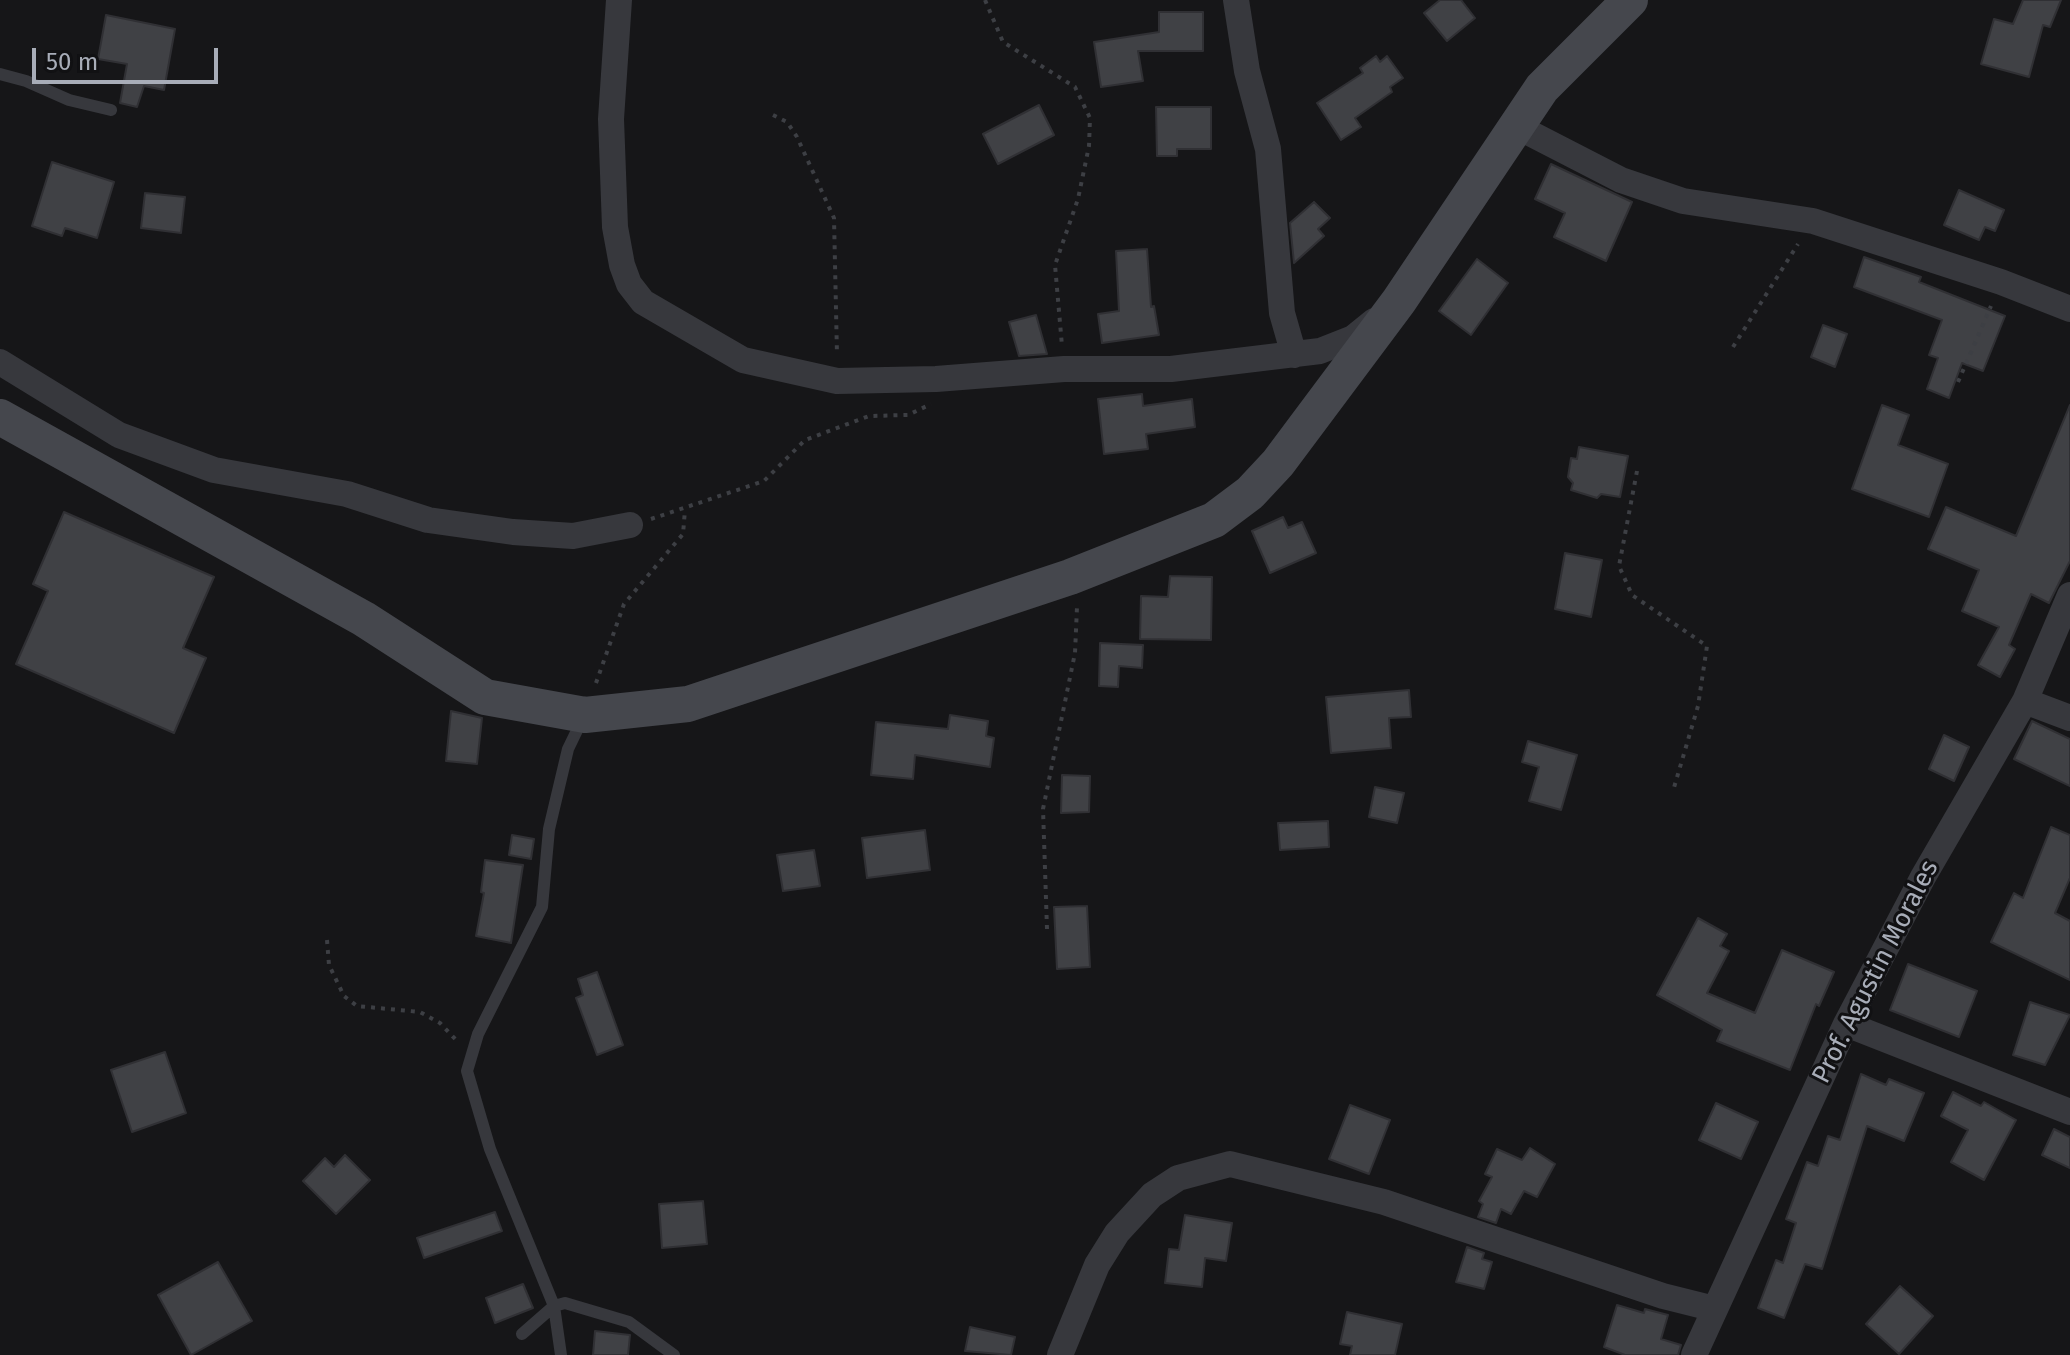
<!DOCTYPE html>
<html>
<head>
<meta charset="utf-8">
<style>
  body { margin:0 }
  #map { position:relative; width:2070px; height:1355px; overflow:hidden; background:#161618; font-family:"Fira Sans",sans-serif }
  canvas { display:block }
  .scale { position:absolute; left:32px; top:48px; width:186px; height:36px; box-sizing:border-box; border:4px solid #a8adb8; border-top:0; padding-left:10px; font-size:24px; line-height:28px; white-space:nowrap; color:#a8adb8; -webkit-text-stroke:6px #111113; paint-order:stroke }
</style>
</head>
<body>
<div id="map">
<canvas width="2070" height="1355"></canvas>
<div class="scale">50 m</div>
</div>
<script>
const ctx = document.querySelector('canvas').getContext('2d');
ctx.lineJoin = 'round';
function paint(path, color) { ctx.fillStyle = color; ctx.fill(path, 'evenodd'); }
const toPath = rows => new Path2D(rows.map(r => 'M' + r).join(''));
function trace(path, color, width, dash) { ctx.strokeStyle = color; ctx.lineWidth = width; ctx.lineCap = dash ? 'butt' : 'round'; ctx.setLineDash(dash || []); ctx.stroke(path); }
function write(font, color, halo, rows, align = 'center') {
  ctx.font = font + ' "Fira Sans",sans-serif'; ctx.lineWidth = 6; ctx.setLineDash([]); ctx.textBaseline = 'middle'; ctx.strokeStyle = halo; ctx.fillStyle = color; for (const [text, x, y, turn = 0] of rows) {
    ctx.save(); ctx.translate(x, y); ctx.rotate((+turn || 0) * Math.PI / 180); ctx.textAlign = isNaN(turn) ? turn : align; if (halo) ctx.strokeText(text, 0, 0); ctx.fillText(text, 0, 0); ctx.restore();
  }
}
const building = toPath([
  [1440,0,1461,0,1475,18,1447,41,1424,13,1440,0],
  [2023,0,2061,0,2050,27,2043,25,2029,77,1981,64,1994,19,2013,24,2023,0],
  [1159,12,1203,12,1203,51,1138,51,1143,81,1101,87,1094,42,1159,32,1159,12],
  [106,15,175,29,164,90,144,86,137,107,120,103,127,64,98,59,106,15],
  [1376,56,1380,62,1387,56,1403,78,1390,87,1392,92,1355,118,1361,127,1341,140,1317,103,1363,73,1360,68,1376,56],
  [1039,105,1054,135,998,164,983,134,1039,105],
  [1156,107,1211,107,1211,149,1177,149,1177,156,1157,156,1156,107],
  [52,162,114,182,97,238,65,228,62,236,32,226,52,162],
  [1551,164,1632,202,1606,261,1554,237,1565,213,1535,199,1551,164],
  [1959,190,2004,210,1995,231,1985,227,1979,240,1944,225,1959,190],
  [145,193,185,197,181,233,141,228,145,193],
  [1314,202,1330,218,1318,229,1324,236,1294,263,1290,223,1314,202],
  [1147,249,1151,307,1154,306,1159,335,1102,343,1098,314,1119,311,1116,251,1147,249],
  [1864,257,1921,277,1919,282,2005,316,1983,371,1962,363,1949,398,1927,389,1938,358,1929,355,1942,320,1854,287,1864,257],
  [1477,259,1508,283,1471,335,1439,311,1477,259],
  [1036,315,1047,354,1019,356,1009,322,1036,315],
  [1823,325,1847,334,1835,367,1811,357,1823,325],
  [1142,394,1143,406,1192,399,1195,427,1146,434,1148,449,1104,454,1098,399,1142,394],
  [1882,405,1909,415,1898,445,1948,464,1929,517,1852,489,1882,405],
  [2070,405,2070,561,2049,603,2031,594,2009,645,2015,649,2000,677,1978,665,1999,627,1962,611,1979,570,1928,549,1946,507,2016,536,2070,405],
  [1579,447,1628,456,1620,497,1601,494,1597,498,1571,490,1573,483,1568,477,1571,458,1577,459,1579,447],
  [64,512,214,577,183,648,206,658,174,733,16,664,48,591,33,584,64,512],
  [1283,517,1288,528,1302,522,1316,553,1270,573,1252,531,1283,517],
  [1565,553,1602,560,1591,617,1555,609,1565,553],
  [1170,576,1212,577,1211,640,1140,639,1141,596,1168,597,1170,576],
  [1100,643,1143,645,1142,668,1119,666,1118,687,1099,686,1100,643],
  [1409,690,1411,717,1389,718,1391,748,1331,753,1326,697,1409,690],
  [451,711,482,718,477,764,446,761,451,711],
  [950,715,988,721,986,736,994,738,990,767,915,755,913,779,871,775,876,722,948,729,950,715],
  [2032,721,2070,739,2070,786,2014,759,2032,721],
  [1944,735,1969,747,1954,781,1929,769,1944,735],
  [1528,741,1577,755,1561,810,1529,801,1539,767,1522,762,1528,741],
  [1062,775,1090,776,1089,812,1061,813,1062,775],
  [1375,787,1404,793,1397,823,1369,817,1375,787],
  [1328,821,1329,847,1280,850,1278,823,1328,821],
  [2051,827,2070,835,2070,878,2055,913,2070,921,2070,980,1991,942,2014,893,2023,898,2051,827],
  [925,830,930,870,867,878,862,838,925,830],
  [512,835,534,839,531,859,509,855,512,835],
  [814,850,820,886,783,891,777,855,814,850],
  [485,860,523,865,511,943,476,936,484,893,481,892,485,860],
  [1087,906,1090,967,1057,969,1054,907,1087,906],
  [1698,918,1727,934,1720,946,1729,951,1707,993,1755,1013,1782,950,1834,972,1819,1006,1816,1004,1790,1070,1717,1041,1722,1030,1657,995,1698,918],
  [1908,964,1977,991,1959,1037,1890,1010,1908,964],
  [597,972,623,1045,597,1055,576,998,583,995,578,979,597,972],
  [2030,1002,2070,1015,2045,1065,2013,1055,2030,1002],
  [165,1052,186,1113,132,1132,111,1070,165,1052],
  [1861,1074,1886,1085,1889,1079,1924,1093,1904,1141,1867,1126,1822,1269,1805,1264,1784,1318,1758,1308,1776,1260,1783,1263,1796,1223,1786,1219,1807,1162,1818,1166,1828,1136,1840,1140,1861,1074],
  [1953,1092,1981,1106,1984,1102,2016,1120,1984,1180,1951,1162,1968,1130,1941,1116,1953,1092],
  [1716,1103,1758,1122,1741,1159,1699,1140,1716,1103],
  [1350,1105,1390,1120,1369,1174,1329,1159,1350,1105],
  [2054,1129,2070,1137,2070,1168,2042,1155,2054,1129],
  [1530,1148,1555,1164,1537,1197,1524,1191,1511,1214,1501,1209,1496,1223,1478,1217,1483,1204,1479,1201,1492,1177,1485,1174,1497,1149,1522,1160,1530,1148],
  [345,1155,370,1180,336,1214,303,1181,325,1158,334,1167,345,1155],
  [703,1201,707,1244,662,1248,659,1204,703,1201],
  [495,1212,502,1231,424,1258,417,1238,495,1212],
  [1185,1215,1232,1223,1226,1261,1205,1258,1202,1287,1165,1283,1169,1249,1179,1250,1185,1215],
  [1467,1247,1484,1253,1482,1259,1492,1262,1484,1289,1456,1282,1467,1247],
  [218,1262,252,1321,191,1355,158,1295,218,1262],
  [523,1284,533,1308,495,1323,486,1298,523,1284],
  [1900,1286,1933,1316,1899,1354,1866,1324,1900,1286],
  [1617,1305,1644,1313,1645,1309,1668,1315,1661,1339,1681,1345,1678,1355,1625,1355,1604,1347,1617,1305],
  [1347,1312,1402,1324,1395,1355,1350,1355,1352,1346,1340,1344,1347,1312],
  [970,1327,1015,1337,1011,1355,965,1351,970,1327],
  [595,1331,630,1335,628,1355,593,1355,595,1331]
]);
const path = toPath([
  [985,0,1003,42,1075,87,1090,118,1089,146,1078,199,1055,265,1062,346],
  [773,115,787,122,797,137,834,218,837,355],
  [1733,347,1798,244],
  [1958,382,1991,306],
  [1637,471,1619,566,1632,595,1707,646,1698,706,1673,791],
  [651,519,764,481,805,440,869,416,908,415,931,404],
  [596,683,624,604,683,534,685,510],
  [1047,929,1043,809,1075,653,1077,607],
  [327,940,329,965,344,996,357,1006,420,1012,440,1023,458,1042]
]);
const lane = toPath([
  [0,74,26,81,69,100,111,110],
  [522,1334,554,1306,565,1303,629,1322,674,1355],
  [561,1355,554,1306,490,1149,467,1071,478,1034,542,907,549,829,568,749,583,718]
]);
const street = toPath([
  [619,0,611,119,615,227,622,265,629,284,643,302,743,360,837,381,936,379,1064,369,1171,369,1320,351,1353,338,1374,321],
  [1236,0,1247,71,1268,149,1282,313,1294,355],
  [1518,127,1621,180,1683,201,1813,221,2001,282,2070,309],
  [0,362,119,435,214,470,347,494,428,520,513,532,573,536,630,525],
  [2025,701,2070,718],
  [1846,1024,2070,1112],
  [1060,1355,1097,1265,1117,1233,1152,1195,1178,1178,1230,1164,1384,1202,1663,1296,1715,1309],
  [1694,1355,1846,1024,1923,877,2025,701,2070,595]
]);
const secondary = toPath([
  [0,417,364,619,485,697,585,715,688,704,1070,577,1214,520,1250,493,1278,463,1399,301,1542,88,1630,0]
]);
const streetNames = [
  ["Prof. Agustin Morales",1876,972,-63]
];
paint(building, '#404145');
trace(building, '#303034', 2);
trace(path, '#3d3f44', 4, [4, 6]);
trace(lane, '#37383d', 12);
trace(street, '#37383d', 26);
trace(secondary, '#45474d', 36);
write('26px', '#a8adb8', '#111113', streetNames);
</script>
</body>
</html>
